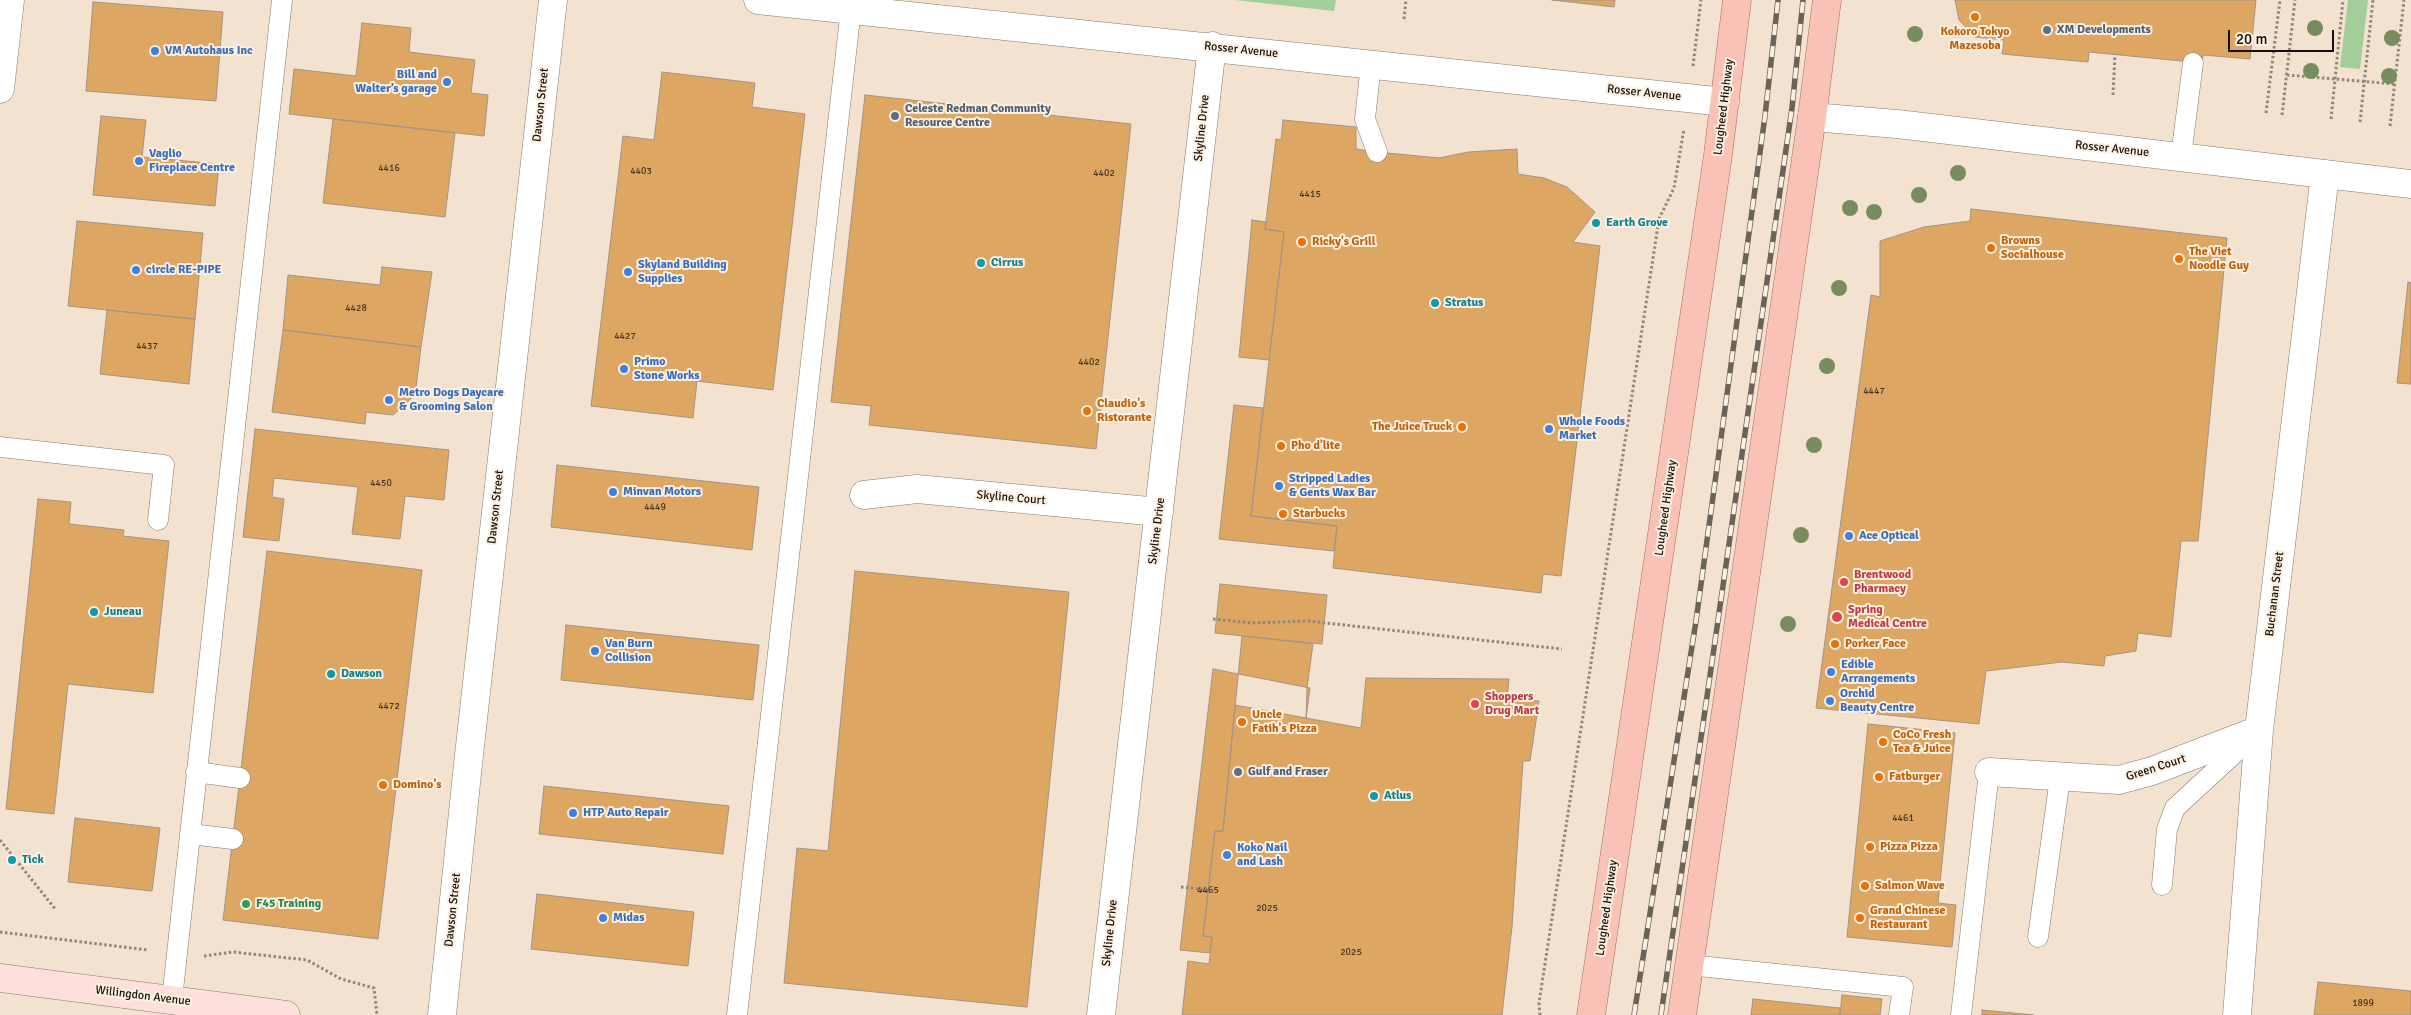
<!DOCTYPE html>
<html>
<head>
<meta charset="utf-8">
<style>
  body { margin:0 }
  #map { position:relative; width:2411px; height:1015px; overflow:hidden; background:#f2e2cf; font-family:Signika,sans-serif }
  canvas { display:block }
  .scale { position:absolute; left:2228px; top:30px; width:106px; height:22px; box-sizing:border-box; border:2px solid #140f08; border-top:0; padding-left:6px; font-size:15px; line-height:18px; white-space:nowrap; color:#140f08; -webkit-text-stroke:4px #fdf0e1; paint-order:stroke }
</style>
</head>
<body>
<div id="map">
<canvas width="2411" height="1015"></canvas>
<div class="scale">20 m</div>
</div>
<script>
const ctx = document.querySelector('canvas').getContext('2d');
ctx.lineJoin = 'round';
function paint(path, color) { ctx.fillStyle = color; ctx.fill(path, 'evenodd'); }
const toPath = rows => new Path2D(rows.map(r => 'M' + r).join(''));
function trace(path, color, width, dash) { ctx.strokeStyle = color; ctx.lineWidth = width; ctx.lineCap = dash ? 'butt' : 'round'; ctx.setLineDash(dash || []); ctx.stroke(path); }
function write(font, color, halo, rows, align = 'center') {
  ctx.font = font + ' Signika,sans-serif'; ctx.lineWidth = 4; ctx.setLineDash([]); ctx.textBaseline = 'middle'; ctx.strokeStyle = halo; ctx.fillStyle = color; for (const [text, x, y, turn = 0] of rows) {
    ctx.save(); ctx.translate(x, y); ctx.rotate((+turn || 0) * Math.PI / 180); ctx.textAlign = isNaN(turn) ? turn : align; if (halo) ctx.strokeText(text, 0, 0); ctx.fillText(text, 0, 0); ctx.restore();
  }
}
const green = toPath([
  [1235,0,1336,0,1334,11],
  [2348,0,2368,0,2360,69,2340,67]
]);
const building = toPath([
  [1552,0,1615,0,1614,7,1552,0],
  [1955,0,2256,0,2250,59,2203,55,2202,63,2089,52,2088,62,2002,54,2004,40,1975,37,1959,20,1955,0],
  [93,2,223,12,216,101,86,91,93,2],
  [362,23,411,28,409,52,475,60,471,93,488,95,484,136,289,114,294,69,356,76,362,23],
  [662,72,755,83,752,107,805,114,773,390,697,381,693,418,591,406,623,136,654,140,662,72],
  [865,95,1131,124,1096,449,869,425,871,406,831,402,865,95],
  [101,116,146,120,142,157,219,164,215,206,93,195,101,116],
  [333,119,455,133,445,217,323,203,333,119],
  [1283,120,1356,127,1356,149,1377,152,1439,158,1468,152,1517,149,1518,174,1544,178,1567,187,1595,212,1573,242,1600,246,1561,576,1543,574,1541,593,1333,568,1337,526,1251,516,1284,232,1265,229,1276,139,1281,140,1283,120],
  [1971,209,2227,238,2198,541,2181,541,2171,637,2138,633,2136,651,2105,656,2104,666,2062,662,1986,671,1979,724,1816,708,1871,295,1880,297,1880,241,1924,227,1970,221,1971,209],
  [1252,220,1266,222,1265,229,1284,232,1269,360,1239,357,1252,220],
  [77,221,203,233,195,319,68,306,77,221],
  [382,267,432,272,421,347,283,330,288,275,380,285,382,267],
  [2408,282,2411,283,2411,384,2397,383,2408,282],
  [107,310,195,319,189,384,100,374,107,310],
  [283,330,421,347,415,395,393,415,366,412,365,424,272,412,283,330],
  [1234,405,1263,408,1251,516,1337,526,1334,551,1219,539,1234,405],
  [255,429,449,450,444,500,405,496,400,539,352,534,358,487,274,478,272,497,284,499,279,541,243,537,255,429],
  [557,465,759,487,752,550,551,527,557,465],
  [38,499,71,502,69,524,124,530,123,536,169,541,153,693,68,684,54,814,6,809,38,499],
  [267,551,422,570,378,939,223,920,267,551],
  [855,571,1069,592,1027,1007,784,983,797,848,828,851,855,571],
  [1220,584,1327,595,1322,644,1215,633,1220,584],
  [566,625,759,645,753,700,561,680,566,625],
  [1242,636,1313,644,1307,688,1306,718,1361,728,1366,678,1509,679,1507,698,1539,701,1530,761,1523,761,1512,927,1502,1015,1182,1015,1188,961,1209,964,1212,937,1203,936,1215,831,1223,831,1242,636],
  [1213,669,1310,688,1306,718,1235,705,1223,831,1215,831,1203,936,1212,937,1210,953,1180,950,1213,669],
  [1868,724,1955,733,1938,903,1956,905,1952,947,1847,937,1868,724],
  [544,786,729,806,723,854,539,834,544,786],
  [75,818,160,828,152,891,68,882,75,818],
  [537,894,694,912,688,966,531,949,537,894],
  [2318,982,2411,991,2411,1015,2314,1015,2318,982],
  [1842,995,1882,999,1880,1015,1840,1015,1842,995],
  [1753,999,1840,1008,1840,1015,1751,1015,1753,999],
  [1982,1010,2034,1015,1982,1015,1982,1010]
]);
const path = toPath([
  [1404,19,1406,0],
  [1693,66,1701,0],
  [2287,75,2395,84],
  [2113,95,2115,54],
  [2266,113,2280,0],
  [2282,115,2295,0],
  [2331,119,2343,0],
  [2360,122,2373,0],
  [2390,126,2404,0],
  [1213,619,1252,623,1308,621,1562,649],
  [0,840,56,910],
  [1181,887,1208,890],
  [0,932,148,950],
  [204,956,233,952,307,960,341,979,374,988,377,1015],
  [1540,1015,1539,1003,1659,219,1674,188,1684,129]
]);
const service = toPath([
  [1371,64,1365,119,1377,152],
  [2181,156,2193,63],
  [0,447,164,465,158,520],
  [196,772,240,778],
  [190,834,233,839],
  [2162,885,2167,829,2175,808,2252,737],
  [2038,937,2060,778],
  [1689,965,1903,987,1899,1015],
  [172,999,282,0],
  [737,1015,852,0],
  [1961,1015,1989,772]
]);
const minor = toPath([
  [758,0,1725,102],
  [0,89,10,0],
  [1812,117,1897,124,2411,184],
  [864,495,917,489,1159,512],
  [1989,772,2119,780,2152,771,2259,730],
  [1101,1015,1212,46],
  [2237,1015,2259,730,2325,174]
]);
const tertiary = toPath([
  [442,1015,468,764,553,0]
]);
const secondary = toPath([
  [0,978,286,1015]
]);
const primary = toPath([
  [1591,1015,1718,155,1737,0],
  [1682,1015,1812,117,1827,0]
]);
const rail = toPath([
  [1634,1015,1696,621,1765,116,1778,0],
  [1661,1015,1792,108,1803,0]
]);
const trees = [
  [2315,28],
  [1915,34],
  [2392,38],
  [2311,71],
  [2389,76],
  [1958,173],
  [1919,195],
  [1850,208],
  [1874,212],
  [1839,288],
  [1827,366],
  [1814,445],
  [1801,535],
  [1788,624]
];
const markers = [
  [1975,17,5,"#e8710a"],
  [2047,30,5,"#5c6f8a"],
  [155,51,5,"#3f7fe0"],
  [447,82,5,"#3f7fe0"],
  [895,116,5,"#5c6f8a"],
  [139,161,5,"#3f7fe0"],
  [1596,223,5,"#0f9aa8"],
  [1302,242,5,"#e8710a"],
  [1991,248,5,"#e8710a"],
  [2179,259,5,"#e8710a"],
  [981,263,5,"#0f9aa8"],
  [136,270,5,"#3f7fe0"],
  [628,272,5,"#3f7fe0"],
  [1435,303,5,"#0f9aa8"],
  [624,369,5,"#3f7fe0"],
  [389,400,5,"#3f7fe0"],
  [1087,411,5,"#e8710a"],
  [1462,427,5,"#e8710a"],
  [1549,429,5,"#3f7fe0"],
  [1281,446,5,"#e8710a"],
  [1279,486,5,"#3f7fe0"],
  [613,492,5,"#3f7fe0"],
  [1283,514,5,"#e8710a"],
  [1849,536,5,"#3f7fe0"],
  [1844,582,5,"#e0444e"],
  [94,612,5,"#0f9aa8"],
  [1837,617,6,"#e0444e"],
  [1835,644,5,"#e8710a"],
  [595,651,5,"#3f7fe0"],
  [1831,672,5,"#3f7fe0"],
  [331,674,5,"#0f9aa8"],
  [1830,701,5,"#3f7fe0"],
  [1475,704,5,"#e0444e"],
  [1242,722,5,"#e8710a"],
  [1883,742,5,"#e8710a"],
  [1238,772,5,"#5c6f8a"],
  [1879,777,5,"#e8710a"],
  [383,785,5,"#e8710a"],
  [1374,796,5,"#0f9aa8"],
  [573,813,5,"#3f7fe0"],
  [1870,847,5,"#e8710a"],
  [1227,855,5,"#3f7fe0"],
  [12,860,5,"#0f9aa8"],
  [1865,886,5,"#e8710a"],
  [246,904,5,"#2e9e5b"],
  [603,918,5,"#3f7fe0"],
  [1860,918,5,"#e8710a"]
];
const numberNames = [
  ["4416",389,168],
  ["4403",641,171],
  ["4402",1104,173],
  ["4415",1310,194],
  ["4428",356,308],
  ["4427",625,336],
  ["4437",147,346],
  ["4402",1089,362],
  ["4447",1874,391],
  ["4450",381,483],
  ["4449",655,507],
  ["4472",389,706],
  ["4461",1903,818],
  ["4465",1208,890],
  ["2025",1267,908],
  ["2025",1351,952],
  ["1899",2363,1003]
];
const serviceNames = [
  ["XM Developments",2057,30],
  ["Celeste Redman Community",905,109],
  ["Resource Centre",905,123],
  ["Gulf and Fraser",1248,772]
];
const foodNames = [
  ["Kokoro Tokyo",1975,32,"center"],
  ["Mazesoba",1975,46,"center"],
  ["Browns",2001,241],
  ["Socialhouse",2001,255],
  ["Ricky's Grill",1312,242],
  ["The Viet",2189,252],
  ["Noodle Guy",2189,266],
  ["Claudio's",1097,404],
  ["Ristorante",1097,418],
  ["The Juice Truck",1452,427,"right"],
  ["Pho d'lite",1291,446],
  ["Starbucks",1293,514],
  ["Porker Face",1845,644],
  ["Uncle",1252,715],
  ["Fatih's Pizza",1252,729],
  ["CoCo Fresh",1893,735],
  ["Tea & Juice",1893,749],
  ["Fatburger",1889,777],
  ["Domino's",393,785],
  ["Pizza Pizza",1880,847],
  ["Salmon Wave",1875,886],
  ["Grand Chinese",1870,911],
  ["Restaurant",1870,925]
];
const streetNames = [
  ["Rosser Avenue",1241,50,6],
  ["Rosser Avenue",1644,93,6],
  ["Dawson Street",541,105,-84],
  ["Lougheed Highway",1724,107,-83],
  ["Skyline Drive",1202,128,-84],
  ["Rosser Avenue",2112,149,6],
  ["Skyline Court",1011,498,5],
  ["Dawson Street",496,507,-84],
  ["Lougheed Highway",1666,508,-82],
  ["Skyline Drive",1157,531,-83],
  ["Buchanan Street",2275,594,-83],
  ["Green Court",2156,768,-18],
  ["Lougheed Highway",1607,908,-82],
  ["Dawson Street",453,910,-84],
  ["Skyline Drive",1110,933,-84],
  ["Willingdon Avenue",143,996,7]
];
const shopNames = [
  ["VM Autohaus Inc",165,51],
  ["Bill and",437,75,"right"],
  ["Walter’s garage",437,89,"right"],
  ["Vaglio",149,154],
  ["Fireplace Centre",149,168],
  ["Skyland Building",638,265],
  ["Supplies",638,279],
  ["circle RE-PIPE",146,270],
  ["Primo",634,362],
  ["Stone Works",634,376],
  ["Metro Dogs Daycare",399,393],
  ["& Grooming Salon",399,407],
  ["Whole Foods",1559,422],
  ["Market",1559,436],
  ["Stripped Ladies",1289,479],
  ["& Gents Wax Bar",1289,493],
  ["Minvan Motors",623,492],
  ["Ace Optical",1859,536],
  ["Van Burn",605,644],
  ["Collision",605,658],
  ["Edible",1841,665],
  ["Arrangements",1841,679],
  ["Orchid",1840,694],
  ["Beauty Centre",1840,708],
  ["HTP Auto Repair",583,813],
  ["Koko Nail",1237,848],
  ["and Lash",1237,862],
  ["Midas",613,918]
];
const cultureNames = [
  ["Earth Grove",1606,223],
  ["Cirrus",991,263],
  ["Stratus",1445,303],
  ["Juneau",104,612],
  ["Dawson",341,674],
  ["Atlus",1384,796],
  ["Tick",22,860]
];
const healthNames = [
  ["Brentwood",1854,575],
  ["Pharmacy",1854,589],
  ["Spring",1848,610],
  ["Medical Centre",1848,624],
  ["Shoppers",1485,697],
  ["Drug Mart",1485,711]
];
const leisureNames = [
  ["F45 Training",256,904]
];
paint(green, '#a3ce99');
paint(building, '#dda763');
trace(building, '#a39483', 1);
trace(service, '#897b6a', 21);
trace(minor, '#897b6a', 29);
trace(tertiary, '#897b6a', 29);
trace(secondary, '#897b6a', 29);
trace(primary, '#a8695b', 29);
trace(path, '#918678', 3, [2.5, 2.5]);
trace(service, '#fff', 20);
trace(minor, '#fff', 28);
trace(tertiary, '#fff', 28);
trace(secondary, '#fde0db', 28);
trace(primary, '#fac2b7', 28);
trace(rail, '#6c6357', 5.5);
trace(rail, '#fdf0e1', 4, [11]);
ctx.fillStyle = '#778c5f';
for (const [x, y] of trees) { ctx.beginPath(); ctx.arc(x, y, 8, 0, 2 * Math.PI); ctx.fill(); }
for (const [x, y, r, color] of markers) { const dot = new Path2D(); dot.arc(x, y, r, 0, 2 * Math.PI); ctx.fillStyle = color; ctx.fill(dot); trace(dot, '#fdf0e1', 2); }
write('10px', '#46351f', null, numberNames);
write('bold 12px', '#4e5e75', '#fdf0e1', serviceNames, 'left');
write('bold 12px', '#c56008', '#fdf0e1', foodNames, 'left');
write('12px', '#140f08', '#fdf0e1', streetNames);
write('bold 12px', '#366cbe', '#fdf0e1', shopNames, 'left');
write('bold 12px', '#0d838f', '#fdf0e1', cultureNames, 'left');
write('bold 12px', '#be3a42', '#fdf0e1', healthNames, 'left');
write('bold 12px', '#27864d', '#fdf0e1', leisureNames, 'left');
</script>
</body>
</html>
